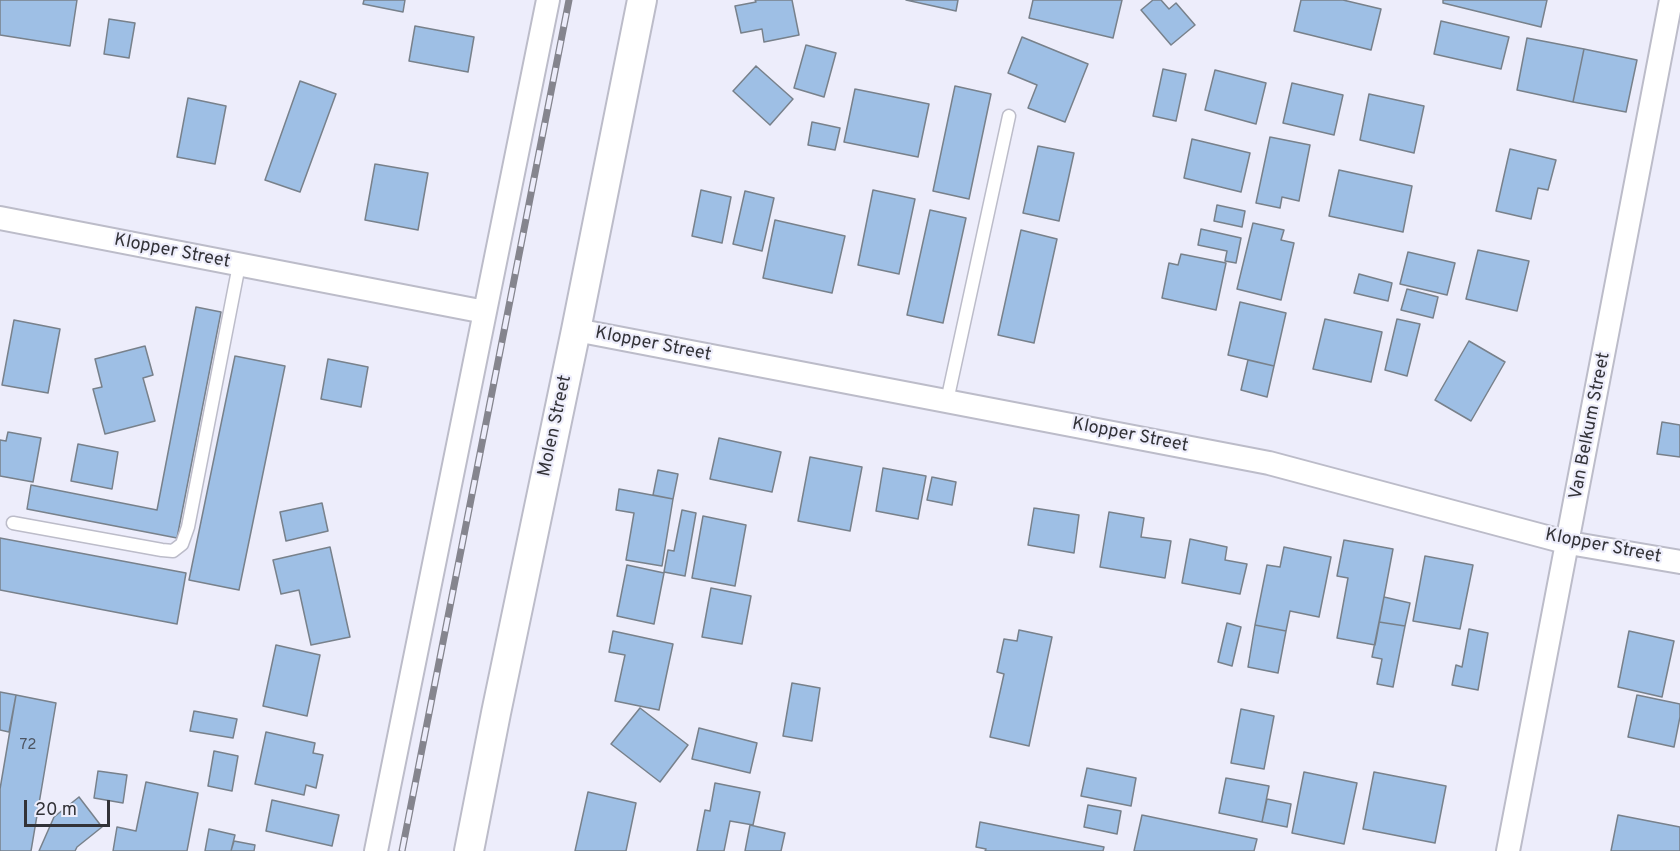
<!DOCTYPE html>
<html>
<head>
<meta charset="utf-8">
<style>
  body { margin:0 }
  #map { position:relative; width:1680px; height:851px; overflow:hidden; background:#ededfb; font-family:Overpass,sans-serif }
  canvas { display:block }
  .scale { position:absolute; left:24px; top:800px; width:86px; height:27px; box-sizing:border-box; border:3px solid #323237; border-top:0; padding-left:8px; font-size:18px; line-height:21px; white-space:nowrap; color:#323237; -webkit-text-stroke:4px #ededfb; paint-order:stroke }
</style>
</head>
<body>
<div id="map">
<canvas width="1680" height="851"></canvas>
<div class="scale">20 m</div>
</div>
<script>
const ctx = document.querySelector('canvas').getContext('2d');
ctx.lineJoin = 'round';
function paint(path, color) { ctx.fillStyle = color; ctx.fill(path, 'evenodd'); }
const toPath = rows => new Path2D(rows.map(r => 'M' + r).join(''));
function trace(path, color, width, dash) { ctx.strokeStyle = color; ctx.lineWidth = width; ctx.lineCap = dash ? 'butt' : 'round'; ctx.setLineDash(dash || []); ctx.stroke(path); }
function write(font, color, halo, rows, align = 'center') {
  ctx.font = font + ' Overpass,sans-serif'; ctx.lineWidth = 4.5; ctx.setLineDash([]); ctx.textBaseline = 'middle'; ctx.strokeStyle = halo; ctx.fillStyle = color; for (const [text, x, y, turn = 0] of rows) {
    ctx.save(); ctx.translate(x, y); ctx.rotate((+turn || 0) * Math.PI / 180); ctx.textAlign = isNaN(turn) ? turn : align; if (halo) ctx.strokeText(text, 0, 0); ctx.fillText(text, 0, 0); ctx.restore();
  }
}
const building = toPath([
  [0,0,77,0,70,46,0,35,0,0],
  [364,0,405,0,403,12,363,4,364,0],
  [755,0,792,0,799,35,764,42,762,29,741,33,735,6,756,2,755,0],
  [906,0,958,0,956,11,906,0],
  [1033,0,1122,0,1113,38,1029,18,1033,0],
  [1153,0,1161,0,1169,9,1176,3,1195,25,1171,45,1141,10,1153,0],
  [1301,0,1343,0,1381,9,1371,50,1294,31,1301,0],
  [1443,0,1547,0,1541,27,1443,3,1443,0],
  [109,19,135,23,129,58,104,54,109,19],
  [1441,21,1509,37,1501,69,1434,54,1441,21],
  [415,26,474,37,468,72,409,61,415,26],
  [1022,37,1088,64,1065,122,1028,108,1037,85,1008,73,1022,37],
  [1527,38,1584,49,1573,102,1517,90,1527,38],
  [806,45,836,53,824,97,794,88,806,45],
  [1584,49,1637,60,1626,112,1573,102,1584,49],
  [756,66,793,99,770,125,733,91,756,66],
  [1163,69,1186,74,1176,121,1153,116,1163,69],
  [1215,70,1266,83,1256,124,1205,110,1215,70],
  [300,81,336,94,300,192,265,180,300,81],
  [1292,83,1343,95,1334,135,1283,123,1292,83],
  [955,86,991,94,969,199,933,191,955,86],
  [855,89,929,104,918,157,844,142,855,89],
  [1369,94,1424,106,1414,153,1360,140,1369,94],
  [188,98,226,106,215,164,177,157,188,98],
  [812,122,840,128,835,150,808,145,812,122],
  [1270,137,1310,145,1299,201,1282,197,1280,208,1256,203,1270,137],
  [1192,139,1250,153,1241,192,1184,178,1192,139],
  [1038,146,1074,153,1059,221,1023,213,1038,146],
  [1510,149,1556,160,1548,190,1538,188,1531,219,1496,211,1510,149],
  [375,164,428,173,418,230,365,220,375,164],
  [1339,170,1412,186,1403,232,1329,216,1339,170],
  [701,190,731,197,722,243,692,236,701,190],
  [873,190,915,199,899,274,858,265,873,190],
  [745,191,774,198,762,251,733,244,745,191],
  [1217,205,1245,211,1242,227,1214,221,1217,205],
  [930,210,966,218,943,323,907,315,930,210],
  [775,220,845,236,832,293,763,278,775,220],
  [1253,223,1284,230,1281,240,1294,243,1281,300,1237,289,1253,223],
  [1201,229,1241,238,1236,263,1225,261,1227,251,1198,245,1201,229],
  [1021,230,1057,239,1034,343,998,335,1021,230],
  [1478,250,1529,261,1517,311,1466,299,1478,250],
  [1408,252,1455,263,1447,295,1400,284,1408,252],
  [1181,254,1226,263,1216,310,1162,298,1169,263,1178,265,1181,254],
  [1359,274,1392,283,1388,301,1354,293,1359,274],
  [1407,289,1438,297,1433,318,1401,310,1407,289],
  [1240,302,1286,313,1274,366,1228,355,1240,302],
  [196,307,221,312,177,538,27,509,31,485,157,510,196,307],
  [1325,319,1382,332,1371,382,1313,369,1325,319],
  [1397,319,1420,324,1407,376,1385,370,1397,319],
  [14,320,60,329,48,393,2,385,14,320],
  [1469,341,1505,362,1471,421,1435,400,1469,341],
  [145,346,153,375,143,378,155,421,105,434,93,389,102,387,95,359,145,346],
  [235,356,285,366,239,590,189,580,235,356],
  [328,359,368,367,361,407,321,399,328,359],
  [1248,360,1274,366,1267,397,1241,390,1248,360],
  [1662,422,1680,425,1680,457,1657,454,1662,422],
  [8,432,41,438,33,482,0,476,0,440,6,441,8,432],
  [719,438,781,452,772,492,710,479,719,438],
  [78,444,118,452,112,489,71,481,78,444],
  [810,457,862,467,850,531,798,521,810,457],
  [883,468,926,476,918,519,876,511,883,468],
  [658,470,678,474,673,499,653,495,658,470],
  [932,477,956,482,952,505,927,500,932,477],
  [619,489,673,499,662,566,626,560,634,513,616,510,619,489],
  [322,503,328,531,286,541,280,512,322,503],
  [1034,508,1079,515,1074,553,1028,545,1034,508],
  [682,510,696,513,685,576,664,572,668,550,674,551,682,510],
  [1109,512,1144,518,1141,537,1171,541,1165,578,1100,567,1109,512],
  [703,516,746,525,735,586,692,578,703,516],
  [0,538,186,573,177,624,0,590,0,538],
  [1190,539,1227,547,1225,560,1247,564,1240,594,1182,583,1190,539],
  [1344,540,1393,549,1375,645,1337,638,1348,578,1337,576,1344,540],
  [330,547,350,637,311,645,299,590,281,594,273,560,330,547],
  [1284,547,1331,557,1319,617,1290,611,1286,631,1255,625,1267,565,1280,567,1284,547],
  [1425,556,1473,565,1460,629,1413,621,1425,556],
  [627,565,664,573,654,624,617,616,627,565],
  [711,588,751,596,742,644,702,637,711,588],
  [1384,597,1410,603,1405,626,1379,622,1384,597],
  [1379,622,1405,626,1393,687,1377,684,1382,659,1372,657,1379,622],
  [1227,623,1241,627,1232,666,1218,662,1227,623],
  [1255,625,1286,631,1278,673,1248,667,1255,625],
  [1469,629,1488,633,1478,690,1452,685,1456,665,1462,667,1469,629],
  [1019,630,1052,637,1029,746,990,737,1004,674,997,672,1004,639,1017,641,1019,630],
  [613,631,673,644,659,710,615,701,625,655,609,652,613,631],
  [1629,631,1674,641,1662,697,1618,687,1629,631],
  [276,645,320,655,307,716,263,706,276,645],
  [792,683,820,688,812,741,783,736,792,683],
  [0,692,16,695,9,732,0,730,0,692],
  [16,695,56,703,31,851,0,851,0,789,16,695],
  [1637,695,1680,704,1680,717,1674,747,1628,737,1637,695],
  [640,708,688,745,660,782,611,744,640,708],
  [1241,709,1274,716,1264,769,1231,763,1241,709],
  [194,711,237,719,233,738,190,731,194,711],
  [699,728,757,743,750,773,692,759,699,728],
  [266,732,315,743,313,753,323,755,316,788,306,785,304,795,255,784,266,732],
  [214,751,238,756,232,791,208,786,214,751],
  [1087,768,1136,778,1131,806,1081,796,1087,768],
  [98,771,127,775,123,803,94,798,98,771],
  [1304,772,1357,783,1344,844,1292,833,1304,772],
  [1374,772,1446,786,1435,843,1363,829,1374,772],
  [1226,778,1269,786,1262,822,1219,813,1226,778],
  [146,782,198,793,187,851,113,851,117,827,136,831,146,782],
  [715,783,760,792,753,825,730,821,724,851,697,851,705,810,710,811,715,783],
  [588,792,636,803,626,851,575,851,588,792],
  [79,797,102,827,77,847,75,851,39,851,54,817,79,797],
  [1267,799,1291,804,1287,827,1262,822,1267,799],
  [272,800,339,815,332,846,266,831,272,800],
  [1088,805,1121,811,1117,834,1084,827,1088,805],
  [1142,815,1257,839,1254,851,1134,851,1142,815],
  [1618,815,1680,827,1680,851,1611,851,1618,815],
  [980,822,1104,847,1103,851,985,851,986,849,976,847,980,822],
  [750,825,785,833,781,851,745,851,750,825],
  [209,829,235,835,231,851,205,851,209,829],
  [234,841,255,845,254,851,231,851,234,841]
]);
const service = toPath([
  [947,401,1009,116],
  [13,523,162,550,173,551,182,544,188,527,239,265]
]);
const minor = toPath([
  [0,218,485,312],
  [576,330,1269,463,1569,543,1680,562],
  [376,851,548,0],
  [1508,851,1671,0]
]);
const tertiary = toPath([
  [469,851,496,713,576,330,642,0]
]);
const rail = toPath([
  [402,851,569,0]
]);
const numberNames = [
  ["72",28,746]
];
const streetNames = [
  ["Klopper Street",172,252,11],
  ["Klopper Street",653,345,11],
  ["Molen Street",556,426,-78],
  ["Van Belkum Street",1591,426,-79],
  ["Klopper Street",1130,436,11],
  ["Klopper Street",1603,547,11]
];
paint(building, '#9ebfe5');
trace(building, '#78818b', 1.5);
trace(service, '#bcbcc9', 15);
trace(minor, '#bcbcc9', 26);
trace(tertiary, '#bcbcc9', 32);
trace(service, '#fff', 12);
trace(minor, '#fff', 22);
trace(tertiary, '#fff', 28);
trace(rail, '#85858e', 7);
trace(rail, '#ededfb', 4.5, [14]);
write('15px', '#4d5562', null, numberNames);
write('18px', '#323237', '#ededfb', streetNames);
</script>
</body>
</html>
